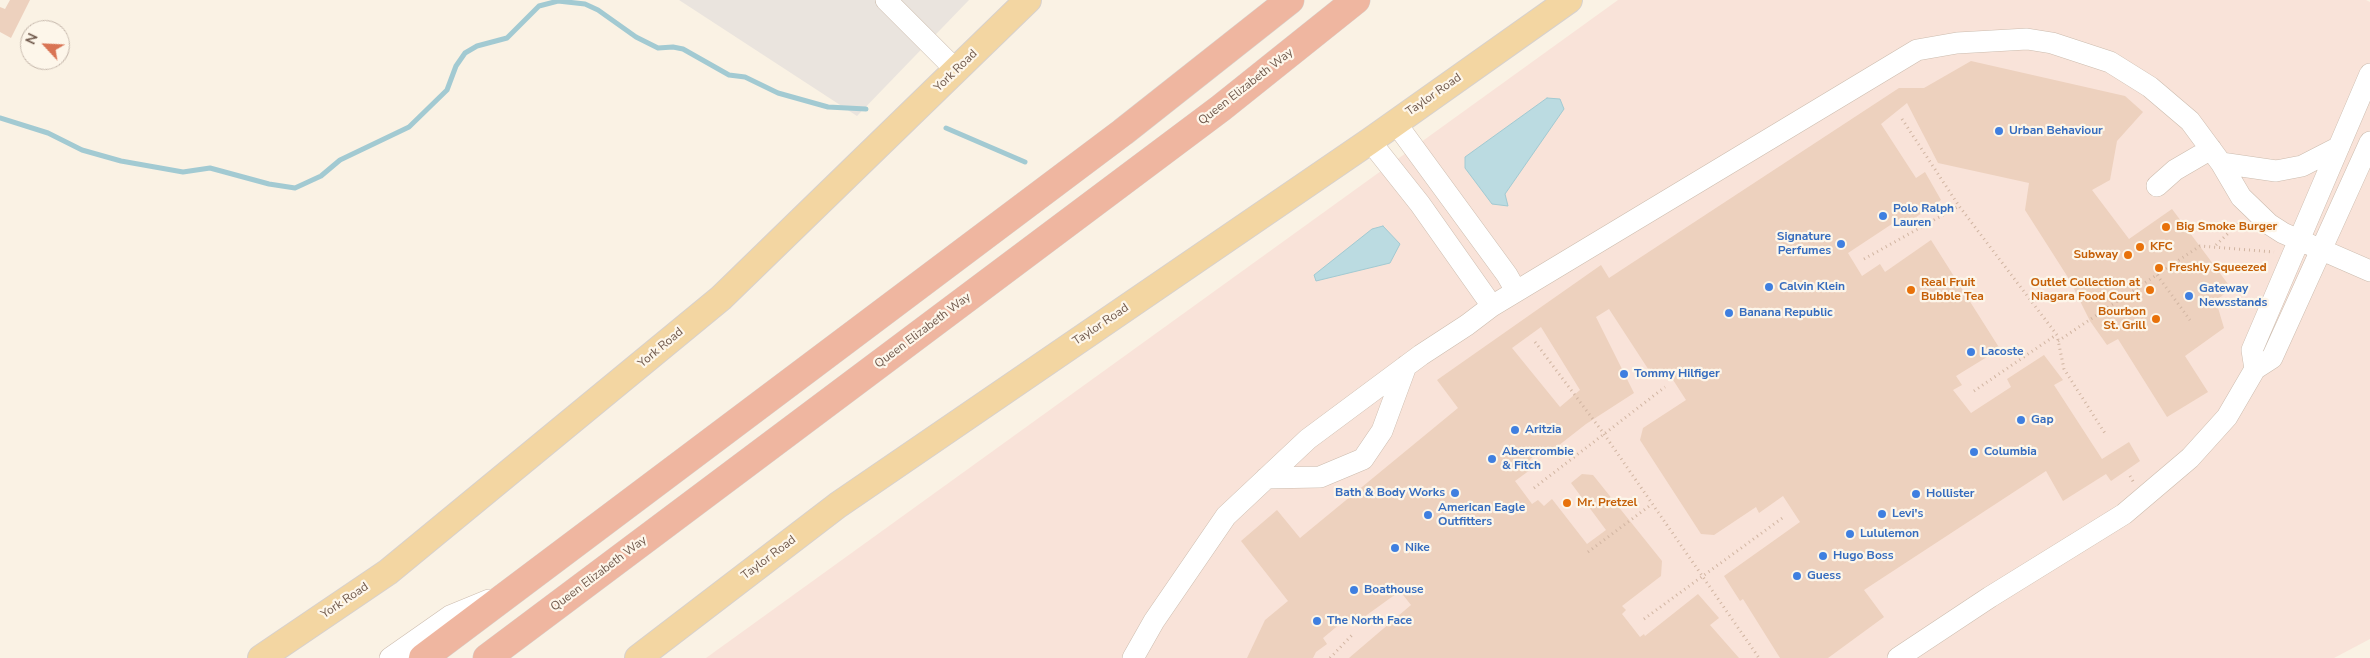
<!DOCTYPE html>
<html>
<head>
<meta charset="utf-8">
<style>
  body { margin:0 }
  #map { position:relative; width:2370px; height:658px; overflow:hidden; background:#faf2e4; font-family:"Nunito Sans",sans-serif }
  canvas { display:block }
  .north { position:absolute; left:20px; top:20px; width:50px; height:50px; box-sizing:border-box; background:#fdf6ea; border:1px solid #c5b7ab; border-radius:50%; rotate:295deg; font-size:14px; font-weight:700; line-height:20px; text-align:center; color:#70594c }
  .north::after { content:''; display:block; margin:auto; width:18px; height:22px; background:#d97454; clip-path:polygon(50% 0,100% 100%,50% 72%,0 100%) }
</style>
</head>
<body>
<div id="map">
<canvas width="2370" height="658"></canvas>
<div class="north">N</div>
</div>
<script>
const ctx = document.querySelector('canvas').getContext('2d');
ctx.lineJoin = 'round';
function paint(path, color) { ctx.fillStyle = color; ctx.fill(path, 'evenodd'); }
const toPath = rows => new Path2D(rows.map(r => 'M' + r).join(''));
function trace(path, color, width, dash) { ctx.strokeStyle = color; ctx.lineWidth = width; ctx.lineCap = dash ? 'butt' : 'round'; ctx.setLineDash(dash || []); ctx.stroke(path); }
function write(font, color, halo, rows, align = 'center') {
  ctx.font = font + ' "Nunito Sans",sans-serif'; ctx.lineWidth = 4.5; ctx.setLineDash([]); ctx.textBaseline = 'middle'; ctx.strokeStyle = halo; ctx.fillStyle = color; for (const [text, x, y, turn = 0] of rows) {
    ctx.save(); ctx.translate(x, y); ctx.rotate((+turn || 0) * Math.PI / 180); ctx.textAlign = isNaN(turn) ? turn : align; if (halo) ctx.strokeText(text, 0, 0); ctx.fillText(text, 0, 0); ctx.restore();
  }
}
const commercial = toPath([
  [1618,0,2366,0,2370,2,2370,639,2334,658,706,658]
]);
const industrial = toPath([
  [679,0,969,0,857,116]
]);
const water = toPath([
  [1547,98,1560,99,1564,109,1505,194,1508,206,1492,204,1465,168,1465,157,1547,98],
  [1383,226,1400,244,1390,263,1316,281,1314,275,1372,229,1383,226]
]);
const stream = toPath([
  [0,118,48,133,82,150,121,161,183,172,210,168,269,184,295,188,321,176,340,160,409,127,447,90,456,66,465,53,477,46,507,38,539,6,558,1,585,4,598,10,636,37,658,48,673,47,683,49,729,75,745,77,778,93,828,107,866,109],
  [946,128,1025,162]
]);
const building = toPath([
  [10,0,30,0,11,38,0,32,0,7,5,9],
  [1971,61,2125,96,2143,112,2117,141,2110,180,2092,190,2129,239,2172,209,2231,288,2216,301,2224,328,2185,356,2208,392,2167,417,2118,339,2107,345,2090,321,2069,279,2025,210,2029,183,1938,163,1907,103,1881,124,1916,178,1925,172,1941,200,1903,226,1901,218,1848,253,1862,276,1880,264,1885,272,1931,240,2000,349,1956,376,1962,385,1953,390,1971,413,2011,387,2007,379,2044,355,2063,380,2054,385,2102,459,2129,442,2140,461,2111,481,2106,474,2063,501,2046,471,1864,590,1884,617,1828,658,1780,658,1743,599,1740,601,1724,576,1800,522,1783,496,1759,513,1756,507,1714,535,1701,534,1640,440,1643,428,1686,400,1666,369,1654,378,1609,309,1596,317,1634,393,1586,424,1549,453,1544,447,1525,464,1530,470,1515,481,1532,504,1538,500,1544,506,1552,499,1587,544,1606,530,1571,483,1582,474,1593,475,1662,561,1661,576,1622,606,1626,610,1622,614,1640,637,1644,634,1645,636,1698,594,1719,618,1710,625,1739,658,1349,658,1411,605,1400,591,1353,625,1347,618,1323,638,1327,644,1316,652,1313,658,1247,658,1265,620,1288,601,1241,541,1277,510,1300,538,1458,408,1437,380,1601,265,1609,278,1899,88,1924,88],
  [1541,327,1580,390,1560,407,1512,348]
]);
const path = toPath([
  [1902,119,1959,206,2057,335,2064,369,2106,435],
  [2216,245,2241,221],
  [1864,259,1959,206],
  [2157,275,2190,320],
  [2058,341,2200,246,2274,252],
  [1535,342,1604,434,1759,658],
  [1974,391,2056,335],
  [2130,476,2134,483],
  [1534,488,1665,387],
  [1588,552,1652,504],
  [1644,619,1785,516],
  [1330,658,1353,634]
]);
const minor = toPath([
  [886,0,957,71],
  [1395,122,1507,275,1516,291],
  [1370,141,1420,204,1492,306],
  [2221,163,2276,171,2302,166,2339,147],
  [2157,186,2175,170,2211,149],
  [2255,369,2252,350,2370,74],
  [1266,478,1320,477,1363,459,1382,431,1406,366],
  [390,658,450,616,489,600],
  [1133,658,1154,621,1226,516,1308,439,1421,355,1467,325,1492,306,1917,50,1957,43,2027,39,2052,43,2110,62,2150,87,2190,121,2221,163,2241,197,2269,224,2283,233,2370,271],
  [1898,658,1990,597,2124,514,2190,458,2227,417,2255,369,2272,358,2370,142]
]);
const major = toPath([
  [261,658,388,572,721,298,1028,0],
  [638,658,838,505,1370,141,1569,0]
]);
const highway = toPath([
  [423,658,1123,132,1290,0],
  [487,658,1221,108,1356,0]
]);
const markers = [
  [1999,131,5,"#3f7fe0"],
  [1883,216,5,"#3f7fe0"],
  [2166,227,5,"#e8710a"],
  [1841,244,5,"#3f7fe0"],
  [2140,247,5,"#e8710a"],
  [2128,255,5,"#e8710a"],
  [2159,268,5,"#e8710a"],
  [1769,287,5,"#3f7fe0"],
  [1911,290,5,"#e8710a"],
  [2150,290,5,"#e8710a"],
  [2189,296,5,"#3f7fe0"],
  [1729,313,5,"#3f7fe0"],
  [2156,319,5,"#e8710a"],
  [1971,352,5,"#3f7fe0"],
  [1624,374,5,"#3f7fe0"],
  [2021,420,5,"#3f7fe0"],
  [1515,430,5,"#3f7fe0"],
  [1974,452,5,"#3f7fe0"],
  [1492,459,5,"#3f7fe0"],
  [1455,493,5,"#3f7fe0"],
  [1916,494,5,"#3f7fe0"],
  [1567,503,5,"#e8710a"],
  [1882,514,5,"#3f7fe0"],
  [1428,515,5,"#3f7fe0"],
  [1850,534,5,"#3f7fe0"],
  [1395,548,5,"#3f7fe0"],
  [1823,556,5,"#3f7fe0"],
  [1797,576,5,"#3f7fe0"],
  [1354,590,5,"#3f7fe0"],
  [1317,621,5,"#3f7fe0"]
];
const streetNames = [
  ["York Road",956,71,-44],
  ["Queen Elizabeth Way",1246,87,-38],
  ["Taylor Road",1434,95,-35],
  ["Taylor Road",1101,325,-34],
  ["Queen Elizabeth Way",923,331,-37],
  ["York Road",661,348,-40],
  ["Taylor Road",769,558,-37],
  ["Queen Elizabeth Way",599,574,-37],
  ["York Road",345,601,-34]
];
const shopNames = [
  ["Urban Behaviour",2009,131],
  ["Polo Ralph",1893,209],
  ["Lauren",1893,223],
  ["Signature",1831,237,"right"],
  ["Perfumes",1831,251,"right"],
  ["Calvin Klein",1779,287],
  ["Gateway",2199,289],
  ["Newsstands",2199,303],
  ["Banana Republic",1739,313],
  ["Lacoste",1981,352],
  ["Tommy Hilfiger",1634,374],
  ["Gap",2031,420],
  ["Aritzia",1525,430],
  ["Abercrombie",1502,452],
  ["& Fitch",1502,466],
  ["Columbia",1984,452],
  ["Bath & Body Works",1445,493,"right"],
  ["Hollister",1926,494],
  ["American Eagle",1438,508],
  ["Outfitters",1438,522],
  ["Levi's",1892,514],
  ["Lululemon",1860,534],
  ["Nike",1405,548],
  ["Hugo Boss",1833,556],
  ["Guess",1807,576],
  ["Boathouse",1364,590],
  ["The North Face",1327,621]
];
const foodNames = [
  ["Big Smoke Burger",2176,227],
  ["KFC",2150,247],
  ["Subway",2118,255,"right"],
  ["Freshly Squeezed",2169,268],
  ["Real Fruit",1921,283],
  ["Bubble Tea",1921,297],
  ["Outlet Collection at",2140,283,"right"],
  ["Niagara Food Court",2140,297,"right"],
  ["Bourbon",2146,312,"right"],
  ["St. Grill",2146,326,"right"],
  ["Mr. Pretzel",1577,503]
];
paint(commercial, '#f9e3d9');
paint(industrial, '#eae4de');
paint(water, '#bbdbe1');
trace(water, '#a2cad2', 1);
trace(stream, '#a2cad2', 5);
paint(building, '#edd1be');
trace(minor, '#ccbcae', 22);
trace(major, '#d7d1cd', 28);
trace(highway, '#d7d1cd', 29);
trace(path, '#d1b5a2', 3, [1, 4]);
trace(minor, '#fff', 21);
trace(major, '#f3d6a2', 26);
trace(highway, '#efb6a0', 28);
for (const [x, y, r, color] of markers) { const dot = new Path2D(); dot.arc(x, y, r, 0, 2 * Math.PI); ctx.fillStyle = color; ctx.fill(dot); trace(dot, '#fdf6ea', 2); }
write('12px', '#70594c', '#fdf6ea', streetNames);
write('bold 12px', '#366cbe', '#fdf6ea', shopNames, 'left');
write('bold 12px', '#c56008', '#fdf6ea', foodNames, 'left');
</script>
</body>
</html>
